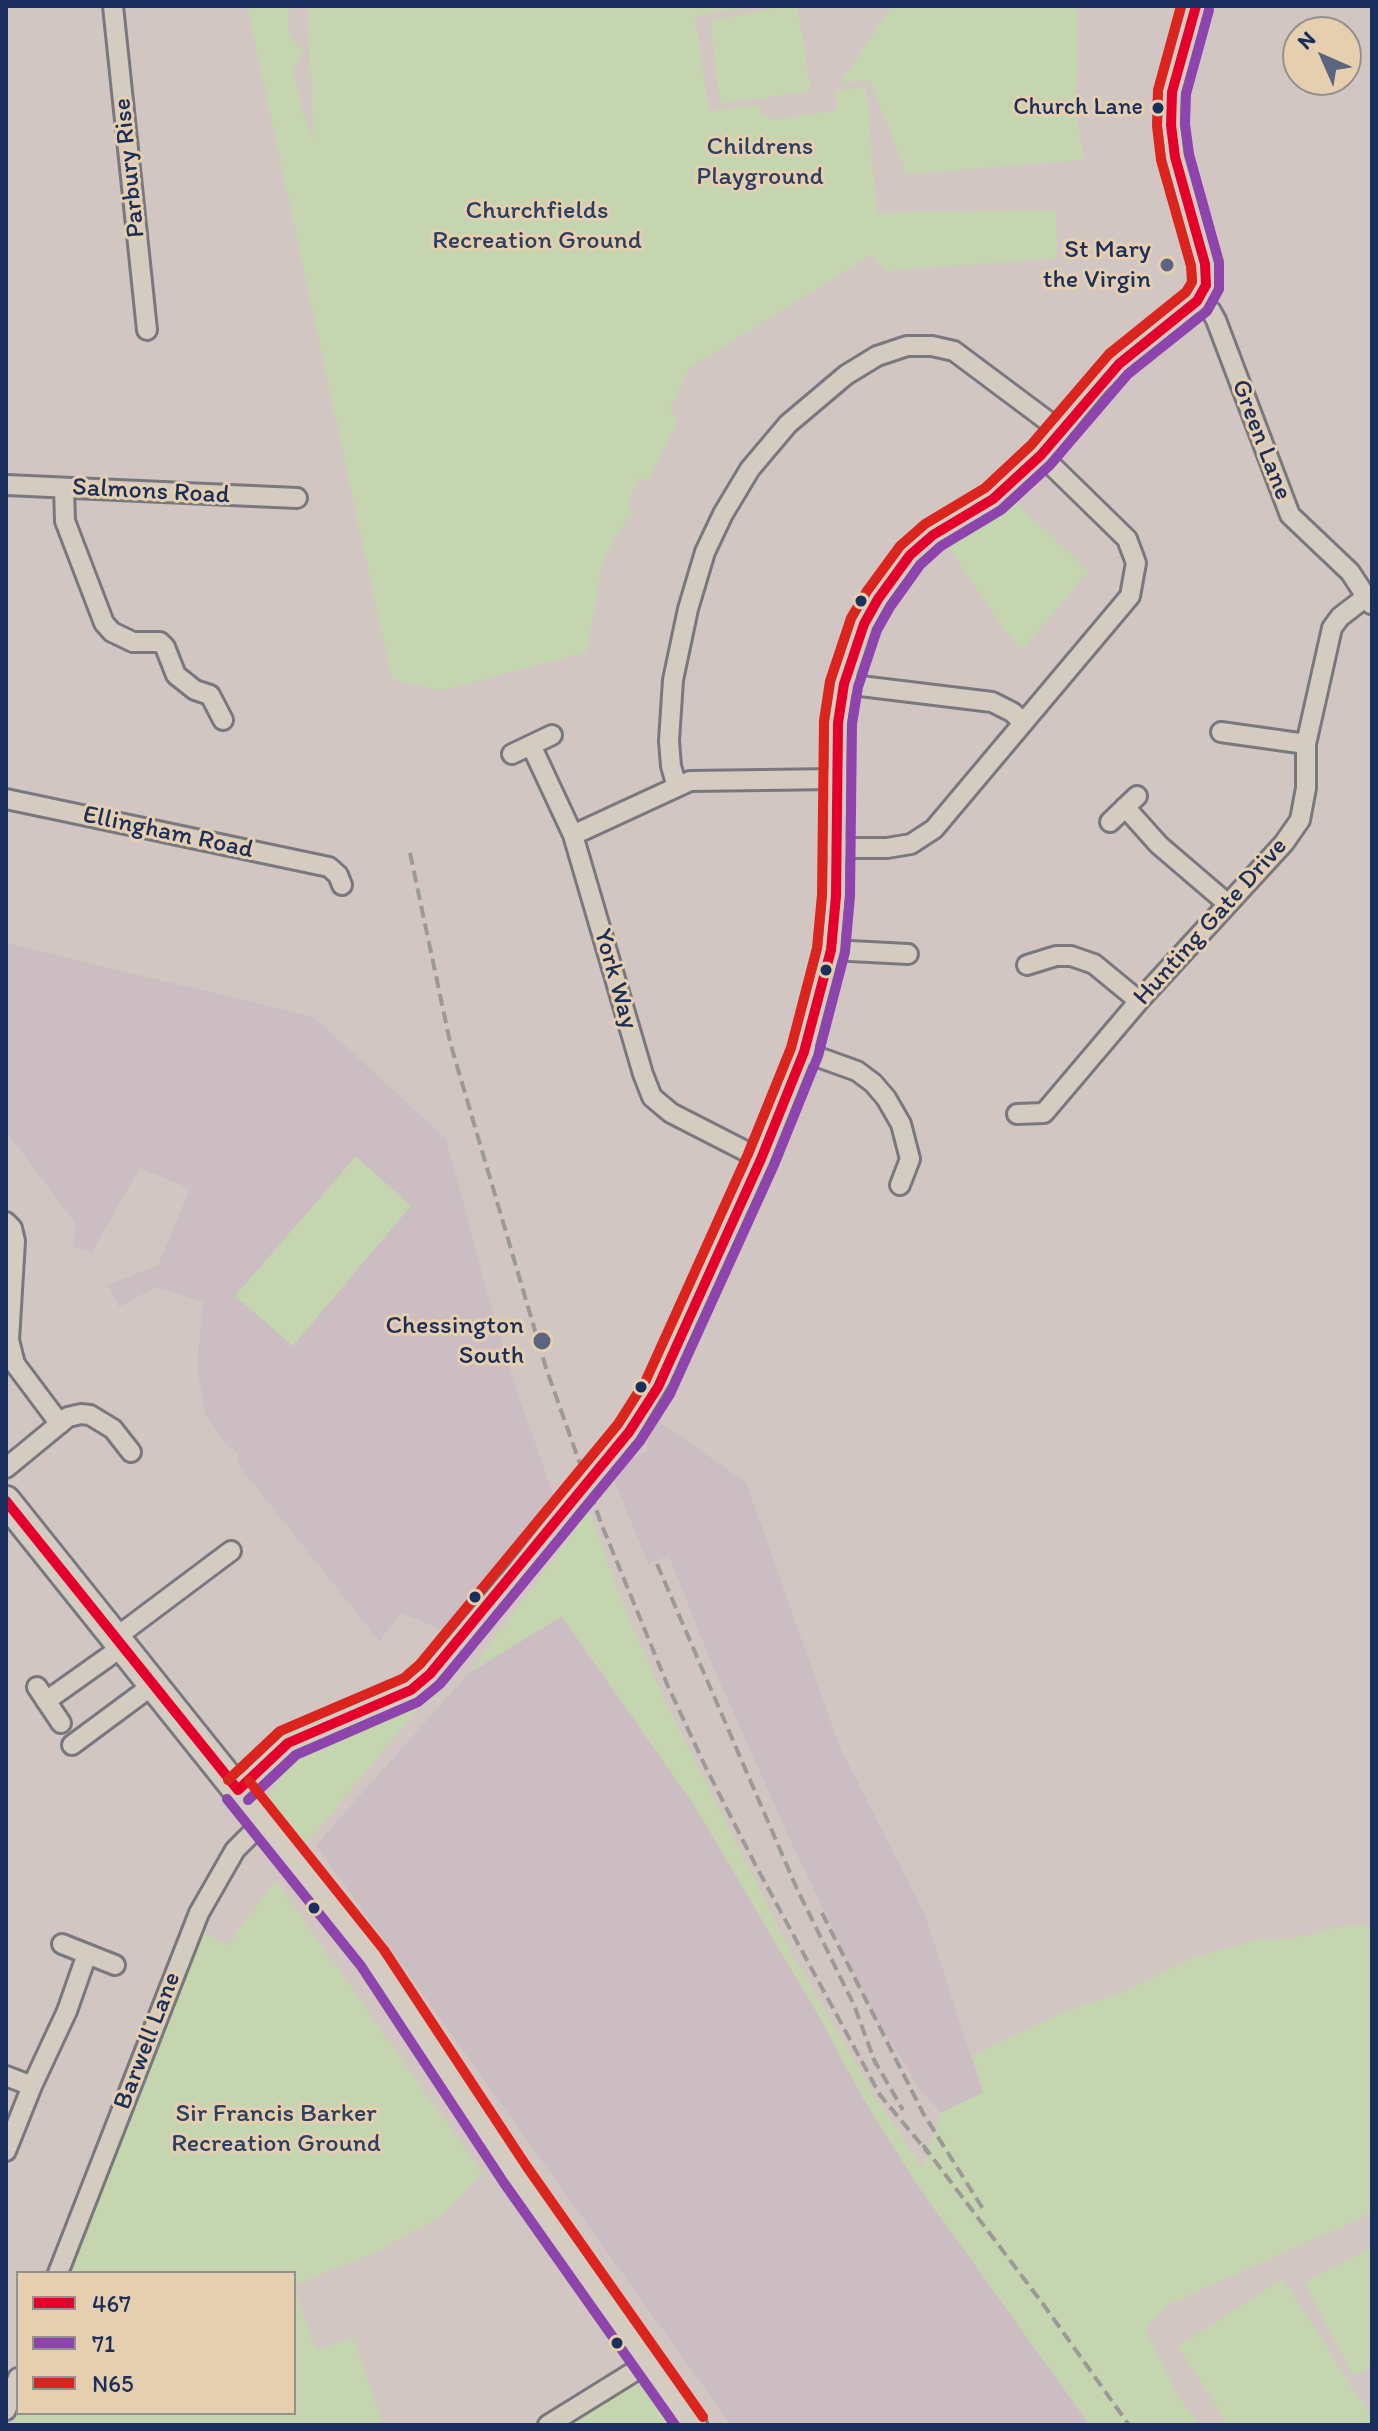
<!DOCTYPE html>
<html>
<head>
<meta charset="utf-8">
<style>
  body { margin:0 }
  #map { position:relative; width:1378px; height:2431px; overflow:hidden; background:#d2c6c2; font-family:Itim,sans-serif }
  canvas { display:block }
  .frame { position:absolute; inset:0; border:8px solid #1b2f5e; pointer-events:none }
  .legend { position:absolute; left:16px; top:2271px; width:280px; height:144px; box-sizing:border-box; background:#e6cfaf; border:2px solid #958f8f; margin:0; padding:10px 14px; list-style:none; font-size:24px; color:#1b2f5e }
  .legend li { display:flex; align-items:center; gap:16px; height:40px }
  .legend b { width:40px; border:2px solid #958f8f }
  .north { position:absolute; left:1282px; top:16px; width:80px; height:80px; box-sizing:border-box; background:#e6cfaf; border:2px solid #958f8f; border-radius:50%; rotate:315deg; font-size:22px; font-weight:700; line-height:32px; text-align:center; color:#1b2f5e }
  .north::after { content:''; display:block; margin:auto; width:28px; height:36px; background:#5b6481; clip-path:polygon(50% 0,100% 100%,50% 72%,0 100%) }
</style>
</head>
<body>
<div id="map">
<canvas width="1378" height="2431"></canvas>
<div class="frame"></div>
<ul class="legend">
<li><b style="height:10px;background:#e4002b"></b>467</li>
<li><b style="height:10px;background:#8e44ad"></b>71</li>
<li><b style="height:10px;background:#dc241f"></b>N65</li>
</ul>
<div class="north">N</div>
</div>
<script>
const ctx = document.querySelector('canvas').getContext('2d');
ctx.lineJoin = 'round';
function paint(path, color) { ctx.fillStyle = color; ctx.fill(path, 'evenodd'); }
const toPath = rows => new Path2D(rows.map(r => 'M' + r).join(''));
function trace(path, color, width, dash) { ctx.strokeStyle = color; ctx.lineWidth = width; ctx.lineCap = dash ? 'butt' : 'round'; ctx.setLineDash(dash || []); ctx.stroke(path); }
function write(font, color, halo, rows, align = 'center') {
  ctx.font = font + ' Itim,sans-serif'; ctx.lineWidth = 6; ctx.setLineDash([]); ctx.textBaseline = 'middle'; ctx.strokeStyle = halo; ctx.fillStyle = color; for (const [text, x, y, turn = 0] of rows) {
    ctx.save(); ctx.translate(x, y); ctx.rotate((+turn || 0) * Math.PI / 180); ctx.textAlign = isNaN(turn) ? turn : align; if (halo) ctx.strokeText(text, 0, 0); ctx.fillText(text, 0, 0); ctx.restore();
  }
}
const built = toPath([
  [6,943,314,1017,446,1139,488,1295,519,1397,556,1502,443,1630,401,1613,379,1641,237,1463,239,1453,225,1443,205,1414,197,1367,203,1302,156,1287,119,1307,108,1285,158,1265,190,1189,140,1168,92,1252,72,1247,76,1224,6,1131],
  [656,1420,746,1482,839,1745,925,1915,983,2093,941,2113,920,2089,877,2020,791,1842,710,1660,669,1556,648,1564,612,1475,622,1463,647,1451,648,1440],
  [561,1616,694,1805,820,2018,863,2098,918,2186,1090,2425,731,2425,316,1845,468,1674]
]);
const green = toPath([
  [247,6,289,6,289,35,304,51,293,70,304,117,313,139,308,6,753,6,695,16,709,111,760,105,761,114,772,120,821,113,838,109,834,91,866,87,877,213,1057,210,1057,258,886,271,872,255,689,368,671,408,677,422,648,481,640,477,627,506,633,513,613,540,601,568,587,652,443,690,392,680],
  [788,6,797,6,811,91,720,104,710,20],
  [891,6,1077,6,1076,110,1084,160,907,174,870,81,841,82],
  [1011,498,1089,571,1022,650,1007,633,944,540,990,514],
  [356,1156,411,1206,293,1346,235,1296],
  [589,1511,624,1607,669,1710,792,1954,873,2093,923,2167,941,2113,983,2092,972,2056,1066,2011,1120,1993,1195,1957,1257,1940,1292,1939,1343,1926,1372,1926,1372,2213,1167,2305,1145,2329,1179,2398,1200,2425,1090,2425,918,2186,863,2098,820,2018,694,1805,562,1616,468,1674],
  [421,1704,303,1848,270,1809,268,1794,295,1761,318,1746],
  [276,1881,482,2173,441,2216,375,2253,294,2285,294,2273,68,2273,133,2098,201,1931,227,1945],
  [1372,2247,1372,2366,1353,2376,1304,2282],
  [1283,2279,1372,2418,1372,2425,1228,2425,1178,2346],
  [294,2288,316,2350,353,2338,383,2425,14,2425,13,2421,18,2407,18,2413,294,2413],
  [645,2374,680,2425,562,2425]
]);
const minor = toPath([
  [113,6,147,330],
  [1197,301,1211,311,1216,320,1290,515,1350,572,1371,604],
  [6,485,297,498],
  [64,488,65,521,104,623,112,632,133,642,160,642,165,647,176,675,195,690,210,695,223,720],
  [844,684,992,702,1012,712,1023,722],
  [1221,732,1306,744],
  [531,745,573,835,643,1074,652,1097,671,1113,761,1159],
  [512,754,552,735],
  [677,787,671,766,669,741,673,680,688,609,705,552,723,514,750,469,788,424,846,375,877,356,907,346,932,346,954,351,1061,431],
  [6,799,329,867,338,875,342,885],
  [1125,807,1159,845,1228,904],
  [1110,822,1137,796],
  [573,835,690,781,836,779],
  [836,848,887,848,911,844,934,829,1130,596,1136,563,1127,539,1041,455],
  [831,950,908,954],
  [1027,965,1056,956,1071,956,1094,964,1139,1001],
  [804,1052,857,1071,873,1083,886,1098,901,1124,910,1159,900,1185],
  [1017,1114,1044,1113,1139,1001,1284,843,1300,820,1306,788,1306,744,1332,628,1340,617,1366,597],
  [6,1222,12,1228,15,1241,9,1340,15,1364,60,1424],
  [602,1465,629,1432,661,1379,761,1159,804,1052,831,950,836,896,838,723,844,684,864,624,878,599,910,555,933,535,993,499,1041,455,1096,388,1119,364,1197,301,1206,285,1205,264,1175,157,1171,125,1172,92,1196,6],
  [6,1468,68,1417,81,1414,90,1415,113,1429,131,1452],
  [115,1638,231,1551],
  [37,1687,61,1723],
  [46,1701,122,1647],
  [72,1745,153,1685],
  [238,1790,288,1743,411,1690,430,1674,515,1573,572,1501],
  [62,1944,115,1965],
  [6,2076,32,2086],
  [6,2151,32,2086,67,2011,87,1954],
  [58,2273,199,1913,235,1850,263,1822],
  [6,2410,18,2378],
  [548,2425,648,2363]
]);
const highway = toPath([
  [6,1501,263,1822,300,1865,372,1958,515,2175,692,2425]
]);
const rail = toPath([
  [410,853,450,1042,546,1368,601,1523,667,1684,706,1768,756,1866,880,2095,929,2154],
  [657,1564,797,1889,854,2005,876,2065],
  [822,1913,923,2113,983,2209],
  [873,2058,903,2110],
  [923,2145,1043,2304,1129,2425]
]);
const minorBridge = toPath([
  [572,1501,602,1465]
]);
const bus1 = toPath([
  [6,1501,238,1790],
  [238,1790,288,1743,411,1690,430,1674,629,1432,658,1387,761,1159,804,1052,831,950,836,896,838,723,844,684,864,624,878,599,910,555,933,535,993,499,1041,455,1119,364,1197,301,1206,285,1205,264,1175,157,1171,125,1172,92,1196,6]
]);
const bus2 = toPath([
  [227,1799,361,1966,504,2183,675,2425],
  [248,1800,296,1755,418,1702,440,1684,640,1441,670,1394,774,1165,818,1056,845,952,850,896,852,724,858,687,877,630,890,607,920,565,941,546,1001,510,1050,465,1128,374,1207,311,1219,289,1219,262,1189,154,1185,124,1186,94,1209,10]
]);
const bus3 = toPath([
  [228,1780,280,1731,404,1678,420,1664,618,1424,646,1380,748,1154,791,1048,817,948,822,895,824,721,830,681,851,618,867,591,900,546,925,524,985,488,1031,445,1109,354,1186,292,1192,282,1191,266,1161,160,1157,126,1158,90,1181,6],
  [249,1781,384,1950,527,2167,703,2417]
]);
const markers = [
  [1158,108,7,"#1b2f5e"],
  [1167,265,8,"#5b6481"],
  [861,601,7,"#1b2f5e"],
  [826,970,7,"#1b2f5e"],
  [542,1341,10,"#5b6481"],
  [641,1387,7,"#1b2f5e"],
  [475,1597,7,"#1b2f5e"],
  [314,1908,7,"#1b2f5e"],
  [617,2343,7,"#1b2f5e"]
];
const busNames = [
  ["Church Lane",1143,108]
];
const parkNames = [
  ["Childrens",760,147],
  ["Playground",760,177],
  ["Churchfields",537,211],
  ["Recreation Ground",537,241],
  ["Sir Francis Barker",276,2114],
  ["Recreation Ground",276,2144]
];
const streetNames = [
  ["Parbury Rise",130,168,-96],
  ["Green Lane",1261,440,69],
  ["Salmons Road",151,492,3],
  ["Ellingham Road",168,833,12],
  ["Hunting Gate Drive",1211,922,-48],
  ["York Way",615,979,74],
  ["Barwell Lane",148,2041,-69]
];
const poiNames = [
  ["St Mary",1151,250],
  ["the Virgin",1151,280],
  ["Chessington",524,1326],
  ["South",524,1356]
];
paint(built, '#ccbdc2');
paint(green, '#c4d5af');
trace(minor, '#79787f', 24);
trace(highway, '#79787f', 34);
trace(minor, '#d4cbc1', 18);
trace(highway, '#d4cbc1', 28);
trace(rail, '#9c9998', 4, [12, 6]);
trace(minorBridge, '#79787f', 24, []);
trace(minorBridge, '#d4cbc1', 18);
trace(bus1, '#e4002b', 10);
trace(bus2, '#8e44ad', 10);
trace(bus3, '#dc241f', 10);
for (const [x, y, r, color] of markers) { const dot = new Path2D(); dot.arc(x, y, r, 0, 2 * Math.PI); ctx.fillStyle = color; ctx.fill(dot); trace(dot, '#e6cfaf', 3); }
write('24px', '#1b2f5e', '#e6cfaf', busNames, 'right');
write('26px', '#2b4164', '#e6cfaf', parkNames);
write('26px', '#1b2f5e', '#e6cfaf', streetNames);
write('26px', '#1b2f5e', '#e6cfaf', poiNames, 'right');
</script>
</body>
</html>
